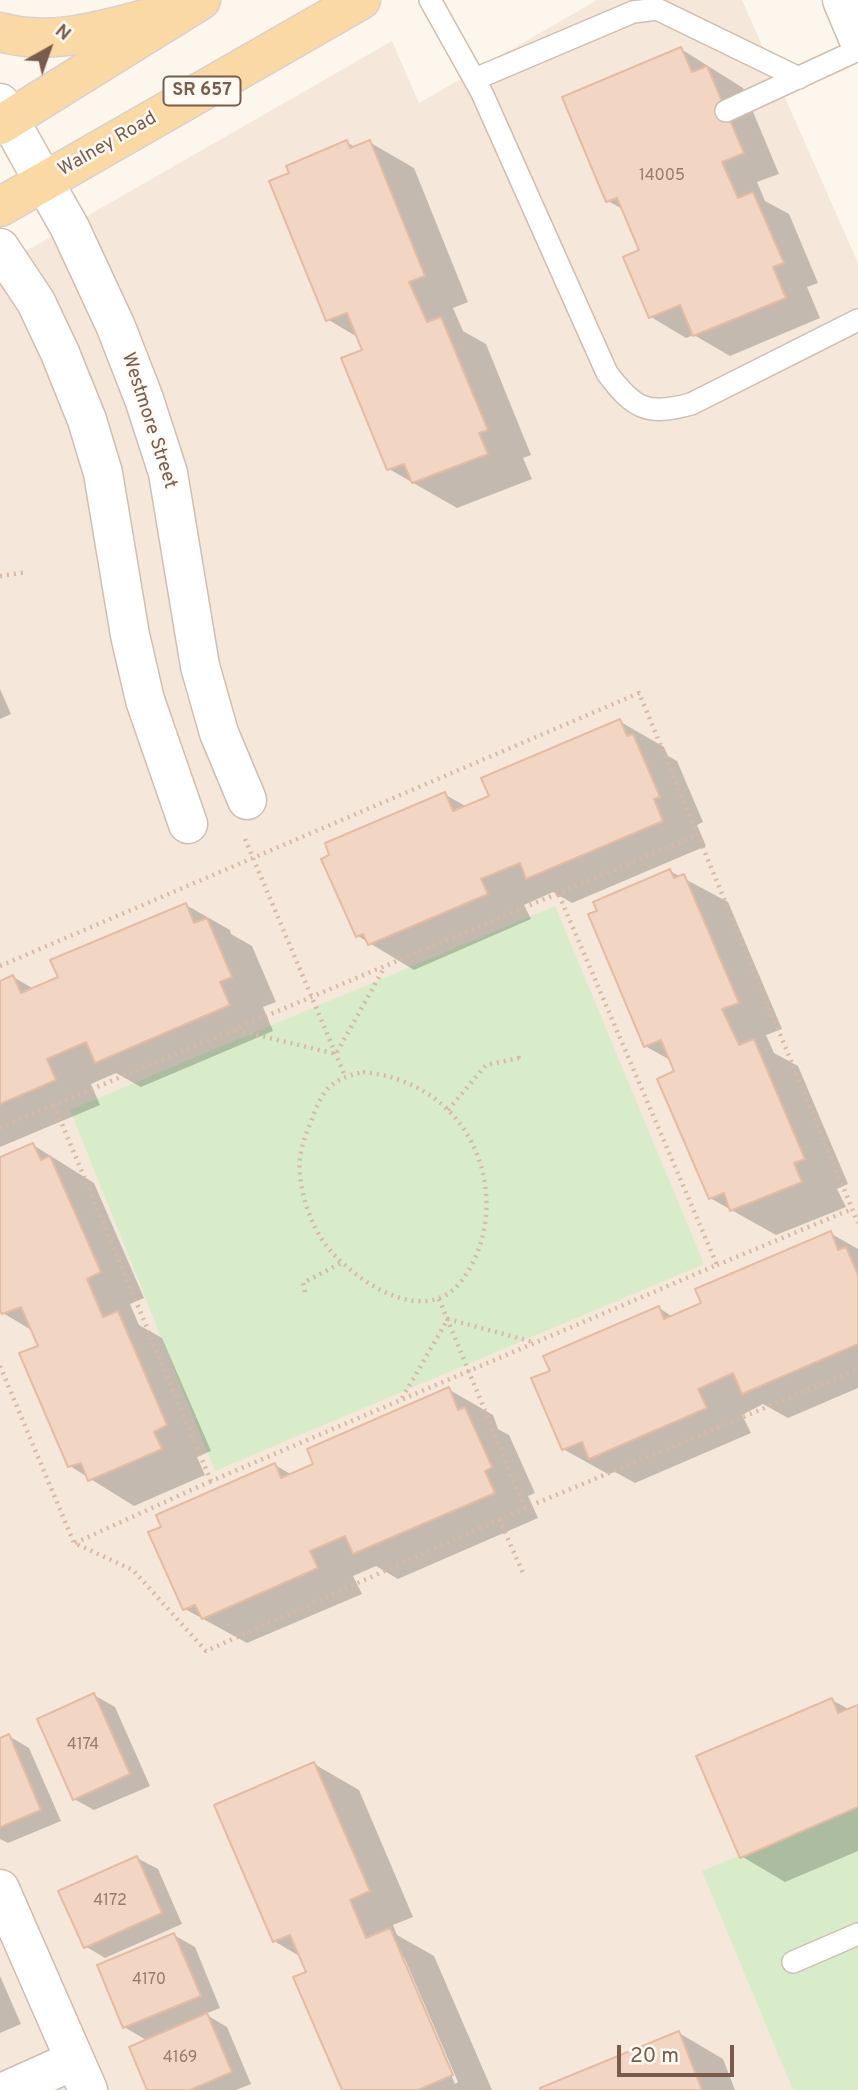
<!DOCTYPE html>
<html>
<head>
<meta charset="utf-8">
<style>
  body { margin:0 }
  #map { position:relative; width:858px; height:2090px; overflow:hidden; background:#fdf6ec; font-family:Overpass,sans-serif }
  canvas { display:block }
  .north { position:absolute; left:14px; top:14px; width:70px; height:70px; -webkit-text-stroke:5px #fffaf3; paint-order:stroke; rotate:40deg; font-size:19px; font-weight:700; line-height:28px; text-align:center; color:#7a5c4d }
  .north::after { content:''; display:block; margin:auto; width:24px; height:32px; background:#7a5c4d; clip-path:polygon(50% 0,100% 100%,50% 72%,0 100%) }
  .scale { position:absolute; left:617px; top:2045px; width:117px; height:32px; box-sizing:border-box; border:4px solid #7a5c4d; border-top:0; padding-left:9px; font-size:21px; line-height:24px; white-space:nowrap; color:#7a5c4d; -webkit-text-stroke:5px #fffaf3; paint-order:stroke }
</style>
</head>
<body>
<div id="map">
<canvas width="858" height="2090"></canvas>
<div class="north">N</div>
<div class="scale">20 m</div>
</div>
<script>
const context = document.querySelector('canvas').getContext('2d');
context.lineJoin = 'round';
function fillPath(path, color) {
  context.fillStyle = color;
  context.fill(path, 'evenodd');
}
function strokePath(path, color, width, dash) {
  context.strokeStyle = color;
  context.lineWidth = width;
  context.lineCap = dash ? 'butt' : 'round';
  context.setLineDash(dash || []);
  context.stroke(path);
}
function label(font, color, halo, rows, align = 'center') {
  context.font = font + ' Overpass,sans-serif';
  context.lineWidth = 5;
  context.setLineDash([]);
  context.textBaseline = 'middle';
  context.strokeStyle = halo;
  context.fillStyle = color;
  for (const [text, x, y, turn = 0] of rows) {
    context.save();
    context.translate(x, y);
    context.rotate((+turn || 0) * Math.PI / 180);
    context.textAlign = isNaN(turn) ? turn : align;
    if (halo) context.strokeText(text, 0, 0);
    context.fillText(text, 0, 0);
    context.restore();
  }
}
fillPath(new Path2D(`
  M 597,0 L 742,0 L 858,263 L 858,2090 L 0,2090 L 0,266 L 392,41 L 419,103 Z`), '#f5e8da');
fillPath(new Path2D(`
  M 555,906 L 704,1264 L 215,1471 L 70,1110 Z
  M 858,1807 L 858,2090 L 793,2090 L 702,1871 Z`), '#d8ecc9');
fillPath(new Path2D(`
  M 681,49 L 743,88 L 779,174 L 757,182 L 765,201 L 789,214 L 818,283 L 807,287 L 820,318 L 730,356 L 694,335 L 686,338 L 651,317 L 641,251 L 624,210 L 608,201 Z
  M 347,142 L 356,148 L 369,142 L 414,168 L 468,302 L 453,308 L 463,331 L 486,344 L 531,455 L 523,458 L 532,479 L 457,508 L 389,469 L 365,350 L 359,338 L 327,319 L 292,174 Z
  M 0,689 L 11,714 L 0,719 Z
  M 619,721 L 664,747 L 668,756 L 677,761 L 703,822 L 697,825 L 706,846 L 572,903 L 553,892 L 524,905 L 531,919 L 414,970 L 358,936 L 444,794 L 467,807 L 491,797 Z
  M 670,871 L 728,902 L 782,1029 L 766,1035 L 774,1053 L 798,1066 L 848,1184 L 837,1189 L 846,1207 L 776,1235 L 710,1198 L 672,1061 L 645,1046 Z
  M 186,905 L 230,930 L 231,934 L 252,946 L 276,1002 L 263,1007 L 273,1031 L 141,1087 L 116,1073 L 91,1084 L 100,1105 L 0,1147 L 0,983 L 13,977 L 34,989 L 60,978 Z
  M 33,1145 L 94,1183 L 144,1298 L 130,1304 L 139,1325 L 162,1338 L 211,1451 L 197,1457 L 205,1475 L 134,1506 L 70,1466 L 40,1347 L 33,1331 L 3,1313 L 0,1306 L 0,1159 Z
  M 830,1233 L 858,1249 L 858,1388 L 788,1418 L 763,1404 L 742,1415 L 751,1433 L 635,1483 L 615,1472 L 608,1474 L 563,1449 L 552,1371 L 659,1308 L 673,1317 L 703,1304 Z
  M 448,1389 L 493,1415 L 498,1429 L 509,1435 L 535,1493 L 528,1496 L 538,1518 L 398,1579 L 376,1566 L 353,1576 L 362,1594 L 247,1643 L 185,1609 L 163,1527 L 275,1465 L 292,1475 L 316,1465 Z
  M 94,1695 L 115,1707 L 150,1786 L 94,1810 L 74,1799 Z
  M 832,1700 L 850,1710 L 858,1707 L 858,1851 L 785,1882 L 741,1856 Z
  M 9,1736 L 29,1748 L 61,1821 L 8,1843 L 0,1839 L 0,1740 Z
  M 314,1764 L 359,1790 L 413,1917 L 393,1925 L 397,1935 L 434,1956 L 492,2090 L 343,2090 L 301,1957 L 274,1941 ZM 400,1957 L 404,1957 L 458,2082 L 455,2084 Z
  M 137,1858 L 158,1869 L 182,1924 L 105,1958 L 85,1946 Z
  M 174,1935 L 195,1947 L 220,2008 L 205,2014 L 227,2027 L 251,2084 L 236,2090 L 149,2090 L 148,2041 L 124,2027 Z
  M 0,1976 L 21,2024 L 0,2033 Z
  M 679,2033 L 723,2059 L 735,2090 L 542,2090 Z`), '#0003');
const building = new Path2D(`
  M 681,47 L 692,72 L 707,66 L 744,153 L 722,162 L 738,198 L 753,192 L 784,263 L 773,267 L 786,298 L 693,336 L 680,305 L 649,318 L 623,257 L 639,250 L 617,198 L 606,202 L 562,97 Z
  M 347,140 L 350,148 L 370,140 L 425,276 L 409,282 L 427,322 L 441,317 L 488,430 L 479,433 L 488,454 L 412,483 L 404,464 L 387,470 L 341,358 L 362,350 L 347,313 L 326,321 L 269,181 L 289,173 L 286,166 Z
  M 620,719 L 627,736 L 633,734 L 660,797 L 654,799 L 663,821 L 526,879 L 520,863 L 481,879 L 488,894 L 368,945 L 363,934 L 356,937 L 321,859 L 329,855 L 325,843 L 445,792 L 453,811 L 489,796 L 481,778 Z
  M 670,869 L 674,878 L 684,874 L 739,1003 L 722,1009 L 739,1045 L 754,1039 L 805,1159 L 794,1163 L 802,1182 L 730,1211 L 724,1193 L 709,1199 L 657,1079 L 674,1071 L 661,1040 L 644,1047 L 588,914 L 597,911 L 593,902 Z
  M 186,903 L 194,923 L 207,918 L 232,977 L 220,982 L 230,1005 L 95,1063 L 86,1042 L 47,1059 L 56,1080 L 0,1104 L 0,981 L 13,975 L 21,993 L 58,977 L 50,960 Z
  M 33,1143 L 41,1160 L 50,1156 L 101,1272 L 87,1279 L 103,1317 L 118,1311 L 167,1425 L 154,1432 L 162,1449 L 88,1481 L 81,1463 L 68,1467 L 19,1353 L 38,1346 L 21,1307 L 2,1314 L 0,1310 L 0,1157 Z
  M 831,1231 L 838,1250 L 846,1247 L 858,1275 L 858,1344 L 742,1394 L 733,1373 L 698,1389 L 707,1408 L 589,1459 L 582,1442 L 562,1450 L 531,1378 L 550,1371 L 543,1356 L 659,1306 L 664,1319 L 701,1303 L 695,1289 Z
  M 449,1387 L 458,1410 L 465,1407 L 492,1467 L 485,1471 L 495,1493 L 353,1554 L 345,1536 L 310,1551 L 318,1568 L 202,1619 L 195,1605 L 183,1610 L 148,1532 L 161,1527 L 156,1515 L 275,1463 L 281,1478 L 313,1464 L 307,1449 Z
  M 94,1693 L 130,1774 L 73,1800 L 37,1719 Z
  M 832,1698 L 838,1713 L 858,1705 L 858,1807 L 740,1858 L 696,1756 Z
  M 9,1734 L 41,1810 L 0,1827 L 0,1738 Z
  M 314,1762 L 370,1891 L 350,1900 L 366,1938 L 390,1928 L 453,2075 L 418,2090 L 342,2090 L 293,1977 L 306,1972 L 290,1935 L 273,1942 L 214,1805 Z
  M 137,1856 L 162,1913 L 84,1948 L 58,1891 Z
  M 174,1933 L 201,1996 L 123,2028 L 97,1965 Z
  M 207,2013 L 232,2072 L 190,2090 L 147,2090 L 129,2047 Z
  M 679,2031 L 702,2090 L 540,2090 L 540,2088 Z`);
fillPath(building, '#f3d5c3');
strokePath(building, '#e6bba3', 2);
const lane = new Path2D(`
  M 430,0 L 482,93 L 607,373 C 634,409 647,416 691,404 L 858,320
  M 475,79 L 633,12 L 657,9 L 799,78
  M 726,111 L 858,50
  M 793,1962 L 858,1934`);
const street = new Path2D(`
  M 842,0 L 858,38
  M 44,182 L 70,228 L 116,327 L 144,399 L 168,473 L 200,666 L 219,733 L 247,800
  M 0,248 L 36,302 L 60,353 L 87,420 L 103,473 L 130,635 L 145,700 L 188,824
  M 0,1889 L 88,2090
  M 8,2090 L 75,2060`);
const secondary = new Path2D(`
  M 0,103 L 44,182`);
const primary = new Path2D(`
  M 0,32 C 53,47 105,29 157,16
  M 0,125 L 201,0
  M 0,207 L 361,0`);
strokePath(lane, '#d1beb0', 24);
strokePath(street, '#d1beb0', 41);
strokePath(secondary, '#d6c0b0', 41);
strokePath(primary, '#dad1cd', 41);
strokePath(new Path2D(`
  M 0,576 L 27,572
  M 245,839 L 345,1076
  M 559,895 L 717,1265 L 211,1481 L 54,1105 L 697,835
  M 0,966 L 639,693 L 858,1223
  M 236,1030 L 336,1054 L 384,968
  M 363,1072 C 394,1075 425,1087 448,1110 C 494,1155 500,1234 459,1284 C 421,1328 351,1278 325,1244 C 311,1224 302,1198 300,1175 C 298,1156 303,1141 310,1124 C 322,1092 327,1080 363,1072 Z
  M 448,1110 L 486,1065 L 519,1058 L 521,1063
  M 0,1128 L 54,1105
  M 717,1265 L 852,1209
  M 305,1292 L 303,1283 L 341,1263
  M 439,1299 L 525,1508
  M 0,1366 L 74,1543 L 133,1570 L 206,1651 L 525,1508 L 858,1369
  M 402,1398 L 448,1319 L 533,1342
  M 499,1519 L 524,1575
  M 75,1543 L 211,1481`), '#d9b8a5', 4.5, [2, 5]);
strokePath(lane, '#fff', 21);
strokePath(street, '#fff', 38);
strokePath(secondary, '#fff', 38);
strokePath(primary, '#fbd9a5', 38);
label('16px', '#987a6a', null, [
  ["14005",662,177],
  ["4174",83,1746],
  ["4172",110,1902],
  ["4170",149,1981],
  ["4169",180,2059]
]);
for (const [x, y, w] of [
  [202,91,77]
]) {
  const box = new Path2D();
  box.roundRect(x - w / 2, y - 14.5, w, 29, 5);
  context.fillStyle = '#fffaf3';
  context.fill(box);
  strokePath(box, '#7a5c4d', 2);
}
label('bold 18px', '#7a5c4d', null, [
  ["SR 657",202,91]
]);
label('19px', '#7a5c4d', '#fffaf3', [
  ["Walney Road",108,145,-30],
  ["Westmore Street",148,421,72]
]);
</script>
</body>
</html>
